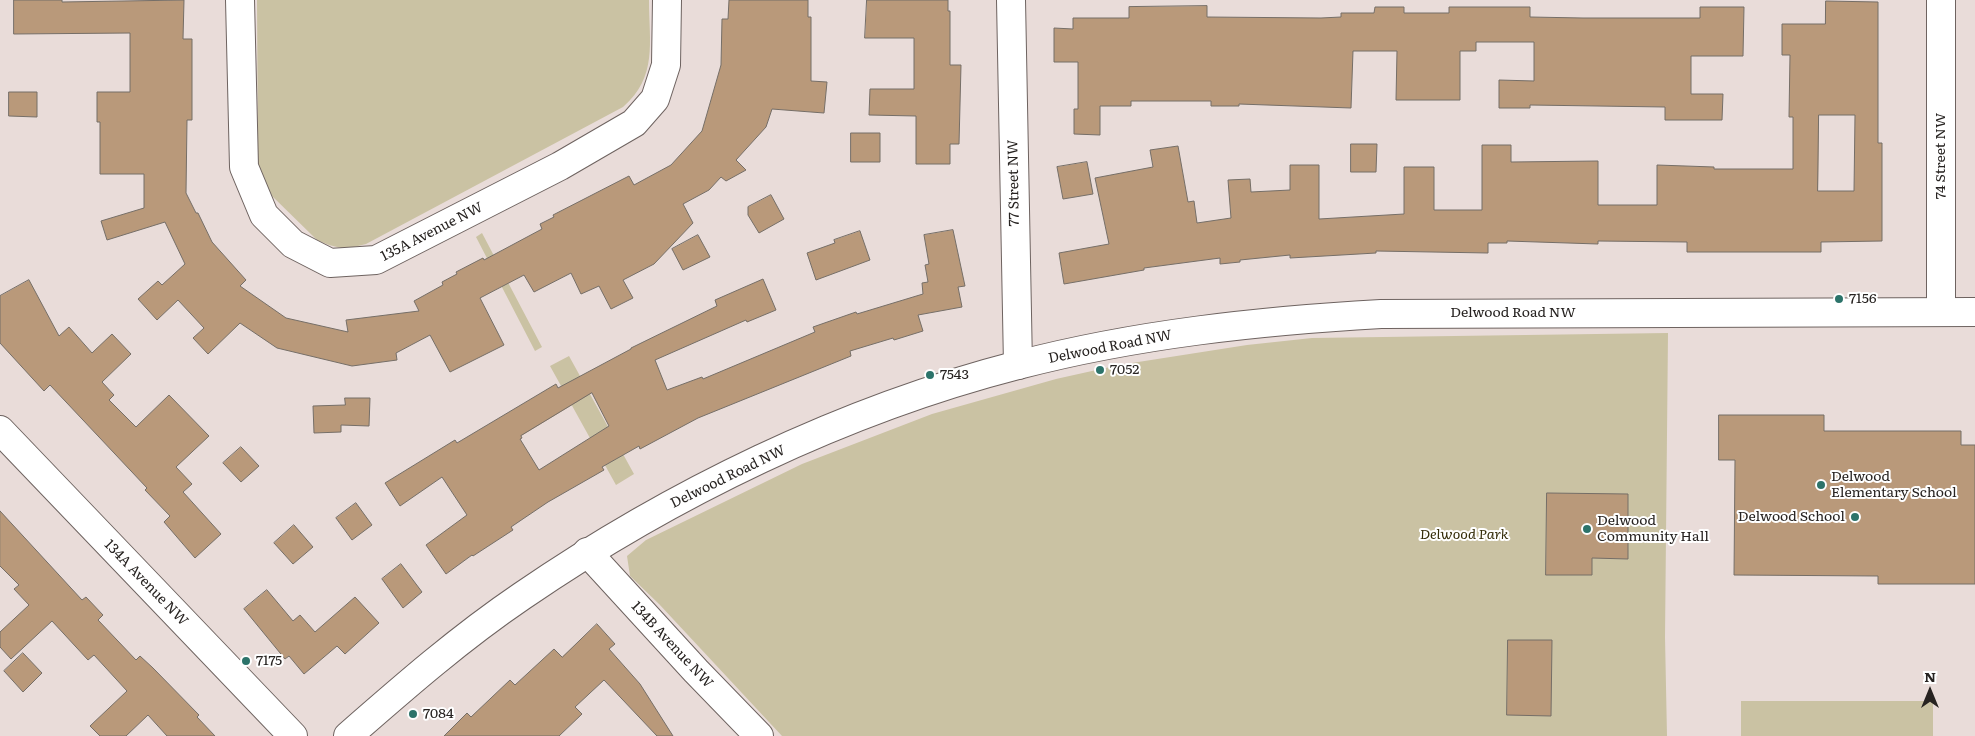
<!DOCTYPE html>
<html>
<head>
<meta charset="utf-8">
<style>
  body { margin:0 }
  #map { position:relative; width:1975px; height:736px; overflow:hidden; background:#e9dcd9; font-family:Literata,serif }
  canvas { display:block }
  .north { position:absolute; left:1905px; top:666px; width:50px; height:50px; -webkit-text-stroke:4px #fff; paint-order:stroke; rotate:0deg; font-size:14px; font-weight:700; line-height:20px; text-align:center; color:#272321 }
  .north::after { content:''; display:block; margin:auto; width:18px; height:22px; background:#272321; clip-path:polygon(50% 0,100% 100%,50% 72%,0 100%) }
</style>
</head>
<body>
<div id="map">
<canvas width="1975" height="736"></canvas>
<div class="north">N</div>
</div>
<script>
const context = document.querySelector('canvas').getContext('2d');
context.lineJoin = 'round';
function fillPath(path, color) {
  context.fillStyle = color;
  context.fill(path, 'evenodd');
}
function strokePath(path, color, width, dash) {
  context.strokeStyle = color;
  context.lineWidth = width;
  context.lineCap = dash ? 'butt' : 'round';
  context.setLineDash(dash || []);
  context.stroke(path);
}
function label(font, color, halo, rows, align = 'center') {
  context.font = font + ' Literata,serif';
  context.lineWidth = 4;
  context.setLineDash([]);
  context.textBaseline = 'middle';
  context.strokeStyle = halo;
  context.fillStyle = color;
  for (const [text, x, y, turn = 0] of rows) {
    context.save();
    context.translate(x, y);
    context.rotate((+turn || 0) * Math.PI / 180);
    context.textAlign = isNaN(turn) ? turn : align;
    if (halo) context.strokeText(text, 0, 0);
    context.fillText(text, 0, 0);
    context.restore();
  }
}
fillPath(new Path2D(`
  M 257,0 L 649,0 C 649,42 658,77 623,107 L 366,244 L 354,247 L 341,248 L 329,245 L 317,240 L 272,196 L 260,171 L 258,162 Z
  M 482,233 L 542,347 L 535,351 L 476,237 Z
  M 1668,333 L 1665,637 L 1667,736 L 782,736 L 659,604 L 630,576 L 627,556 L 646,540 L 802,464 L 932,414 L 1056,379 L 1119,365 L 1247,345 L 1312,338 Z
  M 569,356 L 634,474 L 616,485 L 550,366 Z
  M 1741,701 L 1933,701 L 1933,736 L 1741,736 Z`), '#cac2a3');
const building = new Path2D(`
  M 14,0 L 62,0 L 62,2 L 184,0 L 183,39 L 192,39 L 192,120 L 187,120 L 186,193 L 196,213 L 198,213 L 212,242 L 246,280 L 240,286 L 286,318 L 348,332 L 346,320 L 419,311 L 414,301 L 443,285 L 442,282 L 457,274 L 456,272 L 483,258 L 484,260 L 542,229 L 540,224 L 554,217 L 553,215 L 629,176 L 634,185 L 671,165 L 702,131 L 721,65 L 722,19 L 728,19 L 729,0 L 808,0 L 808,17 L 811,17 L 811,81 L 827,82 L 824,113 L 772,109 L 766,127 L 736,160 L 746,170 L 726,181 L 721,177 L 709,190 L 683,204 L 693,223 L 654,264 L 623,280 L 633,298 L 611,309 L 599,286 L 581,294 L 571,273 L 534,292 L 524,275 L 480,298 L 504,345 L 450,372 L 430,335 L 396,353 L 397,360 L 352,366 L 277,348 L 240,323 L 208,354 L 193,338 L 204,328 L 178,300 L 157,320 L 138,299 L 158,281 L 162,285 L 185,264 L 165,222 L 107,240 L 101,221 L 144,208 L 144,174 L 100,174 L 100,122 L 97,122 L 97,92 L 130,92 L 130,33 L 14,34 Z
  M 867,0 L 948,0 L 948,11 L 950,11 L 950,65 L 961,65 L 959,144 L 950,144 L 950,164 L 916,164 L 916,116 L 869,115 L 870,89 L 914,89 L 914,38 L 865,38 Z
  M 1826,1 L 1878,2 L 1878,143 L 1882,143 L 1882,241 L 1821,242 L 1821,252 L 1687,252 L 1687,242 L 1598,241 L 1598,244 L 1507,241 L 1507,243 L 1488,243 L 1488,253 L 1376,251 L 1376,253 L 1290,258 L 1290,255 L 1240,260 L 1240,262 L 1220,264 L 1220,258 L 1144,268 L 1144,270 L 1064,284 L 1059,253 L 1109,244 L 1095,178 L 1153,167 L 1150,150 L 1178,146 L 1188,202 L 1194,201 L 1197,223 L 1231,218 L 1228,180 L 1250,179 L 1251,192 L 1290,190 L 1290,165 L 1319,165 L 1319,219 L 1404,214 L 1404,167 L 1434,167 L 1434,210 L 1482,210 L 1482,145 L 1511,145 L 1511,162 L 1598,161 L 1598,205 L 1657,205 L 1657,165 L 1714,167 L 1714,169 L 1793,169 L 1793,117 L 1789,117 L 1790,55 L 1782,55 L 1782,24 L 1825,24 ZM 1819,115 L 1855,115 L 1854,191 L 1818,191 Z
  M 1207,6 L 1207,17 L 1321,18 L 1341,17 L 1341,13 L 1374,13 L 1375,7 L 1404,7 L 1404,13 L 1449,13 L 1449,7 L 1530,7 L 1530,17 L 1583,18 L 1700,18 L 1700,7 L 1744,7 L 1743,56 L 1691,56 L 1691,94 L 1723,94 L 1722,120 L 1665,120 L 1665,107 L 1530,105 L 1530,108 L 1499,108 L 1499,80 L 1534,81 L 1534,42 L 1476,42 L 1476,51 L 1460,51 L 1460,100 L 1396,100 L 1397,51 L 1353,51 L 1351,108 L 1239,104 L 1239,106 L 1211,106 L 1211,101 L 1131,101 L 1131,106 L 1100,106 L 1100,135 L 1074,134 L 1074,109 L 1078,109 L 1078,62 L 1054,62 L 1054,28 L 1073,29 L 1073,18 L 1129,18 L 1129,7 Z
  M 9,92 L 37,92 L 37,117 L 9,116 Z
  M 851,133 L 880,133 L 880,162 L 851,162 Z
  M 1351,144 L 1377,144 L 1376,172 L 1351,172 Z
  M 1087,162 L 1093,194 L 1063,199 L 1057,167 Z
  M 771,195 L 784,219 L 759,233 L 748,215 L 748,207 Z
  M 953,230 L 965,286 L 958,287 L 962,307 L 918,315 L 923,331 L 894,340 L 893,338 L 850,351 L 851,356 L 698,418 L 640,449 L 639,446 L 602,467 L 604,470 L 548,502 L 511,527 L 513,530 L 473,556 L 472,555 L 446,574 L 426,545 L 467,515 L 442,477 L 400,506 L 385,483 L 455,440 L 457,443 L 556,384 L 558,388 L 631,349 L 631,348 L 717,306 L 715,300 L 763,279 L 776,310 L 747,322 L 746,320 L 655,360 L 667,390 L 702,377 L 703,379 L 815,332 L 813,327 L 856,312 L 857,314 L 923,294 L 922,283 L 928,282 L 925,265 L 929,264 L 924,235 ZM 592,393 L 609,426 L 539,470 L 520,439 L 522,438 L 521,436 Z
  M 860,231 L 870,260 L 816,280 L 807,253 L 835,243 L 834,240 Z
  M 698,235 L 710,257 L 683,270 L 672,249 Z
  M 29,280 L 59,336 L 69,327 L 92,353 L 112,334 L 131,354 L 102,382 L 114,395 L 109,400 L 136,427 L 169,395 L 209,436 L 176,467 L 192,484 L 183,492 L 221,534 L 195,558 L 164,522 L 170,516 L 145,490 L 147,488 L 50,385 L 44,391 L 0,343 L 0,296 Z
  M 345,398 L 370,398 L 369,426 L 341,425 L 341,432 L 314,433 L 313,406 L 345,405 Z
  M 1719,415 L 1824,415 L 1824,431 L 1961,431 L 1961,445 L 1975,445 L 1975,584 L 1878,584 L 1878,576 L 1734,575 L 1735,460 L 1719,460 Z
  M 241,447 L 259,466 L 241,482 L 223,463 Z
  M 1547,493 L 1628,494 L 1628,559 L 1592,558 L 1592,575 L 1546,575 Z
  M 356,503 L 372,525 L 352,540 L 336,518 Z
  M 0,511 L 82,600 L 86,597 L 103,615 L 98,620 L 136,660 L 140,656 L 153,668 L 199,715 L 197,717 L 215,736 L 167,736 L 148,715 L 126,736 L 100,736 L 90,726 L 127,691 L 94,655 L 88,660 L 52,621 L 11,659 L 0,647 L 0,632 L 29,605 L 14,589 L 19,585 L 0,566 Z
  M 294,525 L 313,547 L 293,564 L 274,543 Z
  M 401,564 L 422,592 L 403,608 L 382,579 Z
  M 267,590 L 293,621 L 300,615 L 315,632 L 355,597 L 379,623 L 345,654 L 337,646 L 304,674 L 289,656 L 285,659 L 244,609 Z
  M 597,624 L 615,644 L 609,649 L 640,684 L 673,736 L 657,736 L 604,680 L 575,707 L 582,714 L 559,736 L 444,736 L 467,713 L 471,717 L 510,680 L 515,685 L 554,649 L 562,657 Z
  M 1508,640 L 1552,640 L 1551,716 L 1507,715 Z
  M 23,653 L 42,673 L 23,692 L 4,671 Z`);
fillPath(building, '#b9997a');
strokePath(building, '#756e67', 1);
const street = new Path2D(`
  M 240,0 L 244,167 L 264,215 L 293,244 L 330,263 L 376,260 L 560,166 L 634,123 L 655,99 L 666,65 L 667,0
  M 1011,0 L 1018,365
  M 587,552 L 696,671 L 759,736`);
const secondary = new Path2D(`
  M 1941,312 L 1941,0
  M 0,430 L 293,736
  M 348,736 C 404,687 460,638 522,596 C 671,494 843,410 1018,365 C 1137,334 1259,321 1381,314 L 1975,312`);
strokePath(street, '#6e6360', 30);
strokePath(secondary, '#6e6360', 30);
strokePath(street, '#fff', 28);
strokePath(secondary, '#fff', 28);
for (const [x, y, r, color] of [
  [1839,299,5,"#2c736a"],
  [1100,370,5,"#2c736a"],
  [930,375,5,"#2c736a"],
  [1821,485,5,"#2c736a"],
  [1855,517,5,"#2c736a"],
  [1587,529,5,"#2c736a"],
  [246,661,5,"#2c736a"],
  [413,714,5,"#2c736a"]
]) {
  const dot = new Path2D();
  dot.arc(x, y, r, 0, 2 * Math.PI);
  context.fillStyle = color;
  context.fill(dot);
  strokePath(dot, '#fff', 2);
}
label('14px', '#272321', '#fff', [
  ["74 Street NW",1941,156,-90],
  ["77 Street NW",1014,183,-91],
  ["135A Avenue NW",432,232,-27],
  ["Delwood Road NW",1513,313],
  ["Delwood Road NW",1110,347,-11],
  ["Delwood Road NW",728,477,-26],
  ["134A Avenue NW",146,583,46],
  ["134B Avenue NW",672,645,47]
]);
label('14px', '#272321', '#fff', [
  ["7156",1849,299],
  ["7052",1110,370],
  ["7543",940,375],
  ["Delwood",1831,477],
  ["Elementary School",1831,493],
  ["Delwood School",1845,517,"right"],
  ["Delwood",1597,521],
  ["Community Hall",1597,537],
  ["7175",256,661],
  ["7084",423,714]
], 'left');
label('italic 14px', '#342c08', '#fff', [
  ["Delwood Park",1464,535]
]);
</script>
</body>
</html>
